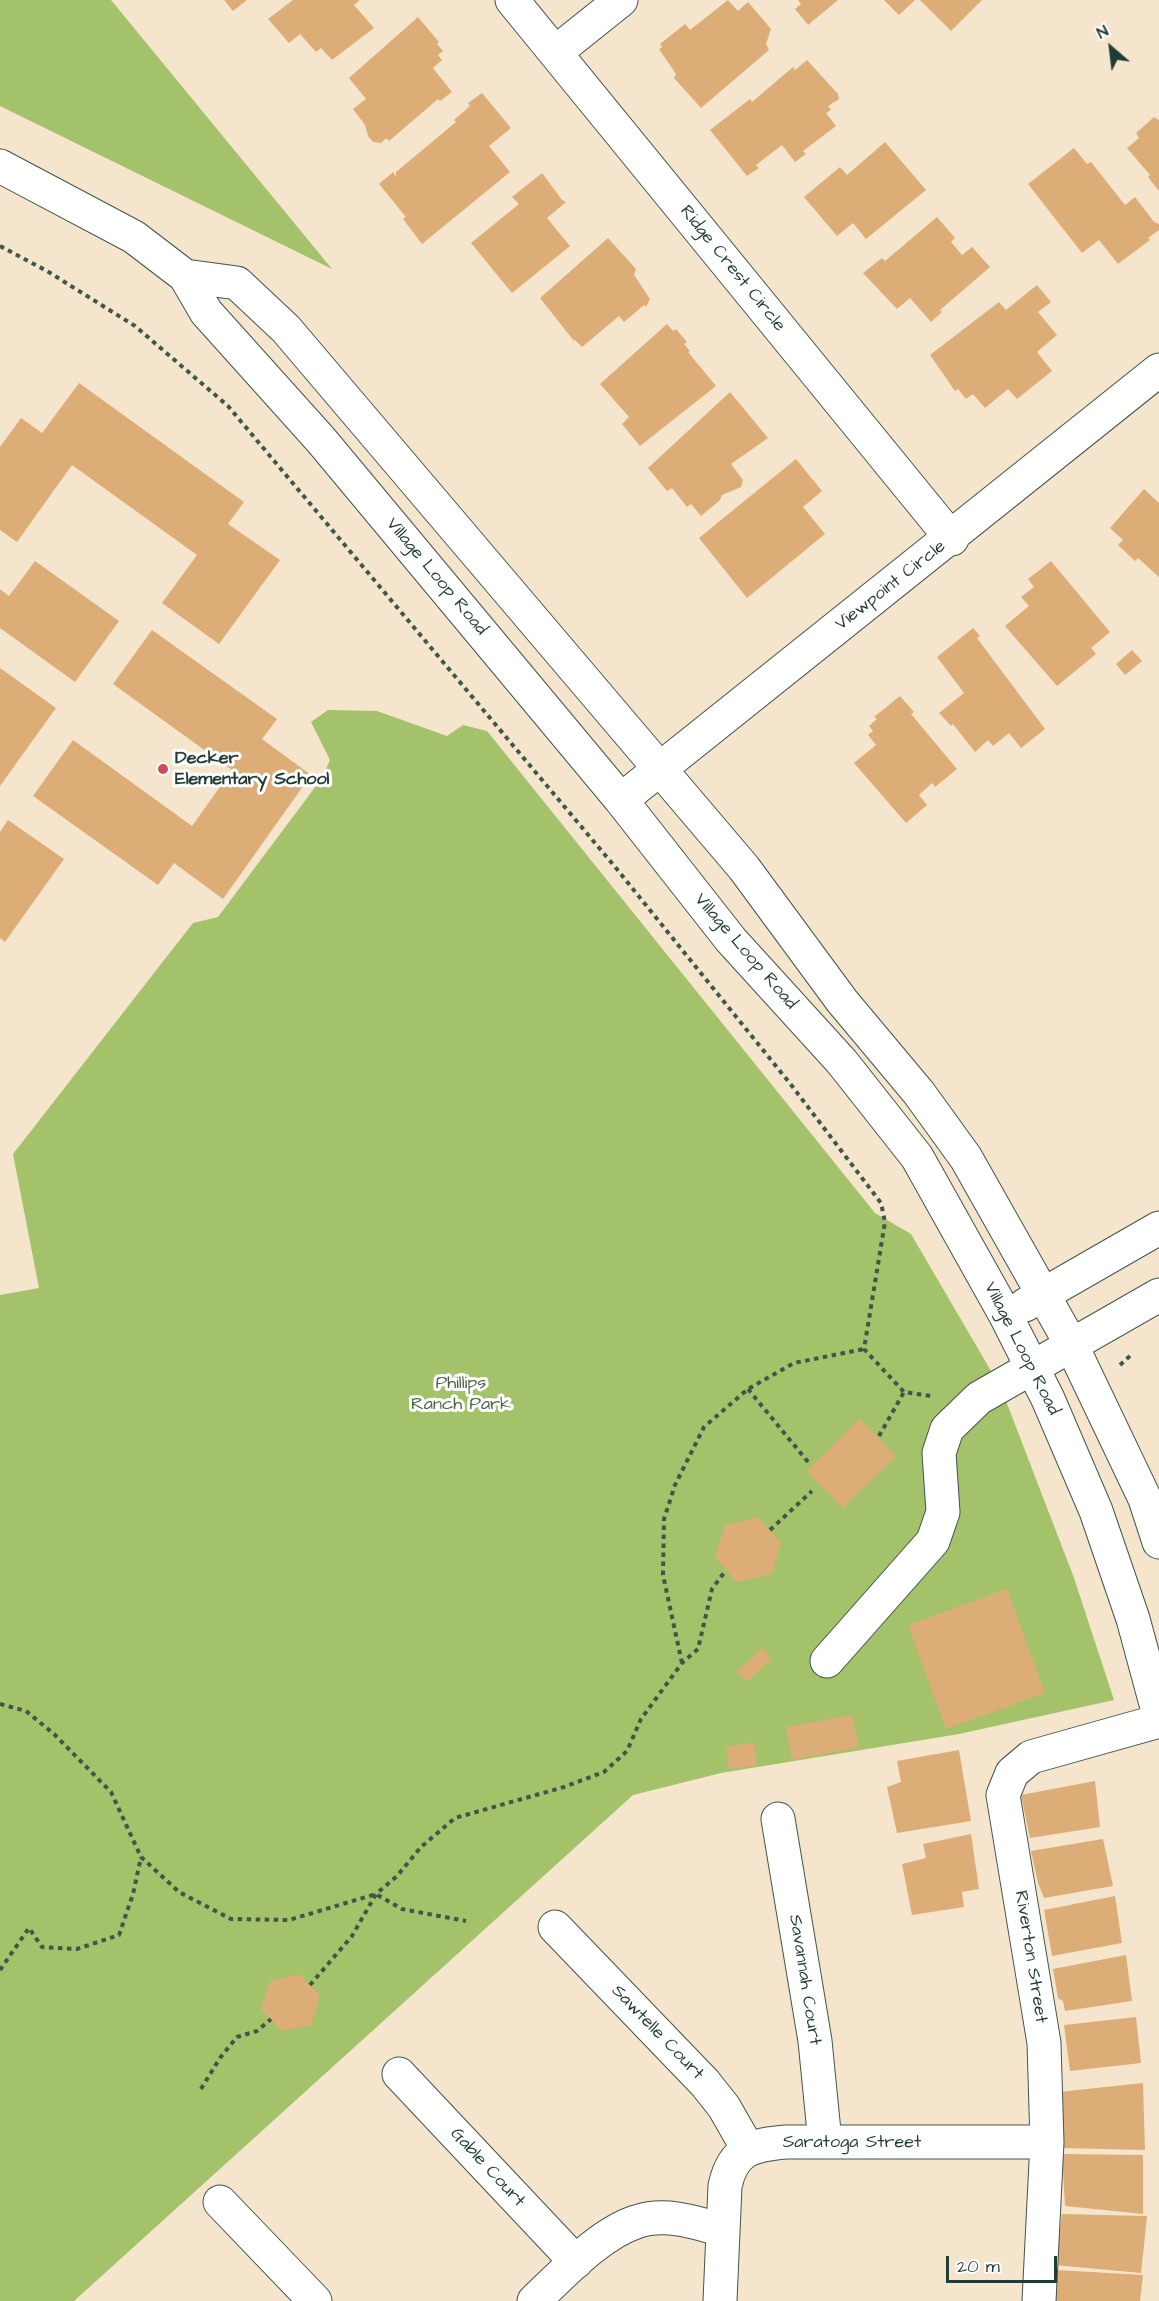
<!DOCTYPE html>
<html>
<head>
<meta charset="utf-8">
<style>
  body { margin:0 }
  #map { position:relative; width:1159px; height:2301px; overflow:hidden; background:#f5e5cd; font-family:"Architects Daughter",sans-serif }
  canvas { display:block }
  .north { position:absolute; left:1081px; top:18px; width:60px; height:60px; -webkit-text-stroke:4px #fff; paint-order:stroke; rotate:332deg; font-size:16px; font-weight:700; line-height:24px; text-align:center; color:#1f3d34 }
  .north::after { content:''; display:block; margin:auto; width:21px; height:27px; background:#1f3d34; clip-path:polygon(50% 0,100% 100%,50% 72%,0 100%) }
  .scale { position:absolute; left:946px; top:2256px; width:111px; height:27px; box-sizing:border-box; border:3px solid #1f3d34; border-top:0; padding-left:8px; font-size:18px; line-height:21px; white-space:nowrap; color:#1f3d34; -webkit-text-stroke:4px #fff; paint-order:stroke }
</style>
</head>
<body>
<div id="map">
<canvas width="1159" height="2301"></canvas>
<div class="north">N</div>
<div class="scale">20 m</div>
</div>
<script>
const context = document.querySelector('canvas').getContext('2d');
context.lineJoin = 'round';
function fillPath(path, color) {
  context.fillStyle = color;
  context.fill(path, 'evenodd');
}
function strokePath(path, color, width, dash) {
  context.strokeStyle = color;
  context.lineWidth = width;
  context.lineCap = dash ? 'butt' : 'round';
  context.setLineDash(dash || []);
  context.stroke(path);
}
function label(font, color, halo, rows, align = 'center') {
  context.font = font + ' "Architects Daughter",sans-serif';
  context.lineWidth = 6;
  context.setLineDash([]);
  context.textBaseline = 'middle';
  context.strokeStyle = halo;
  context.fillStyle = color;
  for (const [text, x, y, turn = 0] of rows) {
    context.save();
    context.translate(x, y);
    context.rotate((+turn || 0) * Math.PI / 180);
    context.textAlign = isNaN(turn) ? turn : align;
    if (halo) context.strokeText(text, 0, 0);
    context.fillText(text, 0, 0);
    context.restore();
  }
}
fillPath(new Path2D(`
  M 0,0 L 111,0 L 332,269 L 0,106 Z
  M 328,710 L 377,711 L 447,736 L 463,725 L 487,731 L 875,1213 L 911,1234 L 1001,1388 L 1074,1578 L 1114,1700 L 959,1734 L 721,1773 L 633,1795 L 74,2301 L 0,2301 L 0,1295 L 39,1288 L 13,1154 L 193,923 L 218,917 L 322,778 L 330,760 L 311,722 Z`), '#a3c269');
fillPath(new Path2D(`
  M 224,0 L 247,0 L 233,11 Z
  M 293,0 L 360,0 L 354,5 L 374,28 L 332,60 L 321,48 L 316,52 L 300,34 L 289,43 L 268,19 Z
  M 728,0 L 738,11 L 748,2 L 771,29 L 766,44 L 769,50 L 701,108 L 674,78 L 676,74 L 659,49 L 662,47 L 660,44 L 685,24 L 690,30 Z
  M 798,0 L 838,0 L 808,25 L 795,9 L 801,4 Z
  M 884,0 L 915,0 L 899,15 Z
  M 920,0 L 982,0 L 951,31 Z
  M 418,17 L 439,42 L 437,44 L 443,51 L 438,55 L 442,60 L 433,68 L 452,92 L 440,101 L 438,99 L 389,141 L 386,138 L 381,143 L 373,142 L 368,136 L 365,125 L 353,109 L 366,99 L 349,78 Z
  M 807,60 L 838,94 L 839,99 L 828,106 L 831,110 L 826,113 L 836,126 L 803,151 L 806,154 L 795,162 L 782,145 L 756,165 L 759,168 L 747,176 L 710,130 L 750,99 L 752,102 L 793,67 L 795,70 Z
  M 482,93 L 511,128 L 489,146 L 510,172 L 422,244 L 403,219 L 406,217 L 379,184 L 393,172 L 396,177 L 396,172 L 456,122 L 454,120 L 470,106 L 468,103 Z
  M 1154,117 L 1159,120 L 1159,191 L 1148,177 L 1150,175 L 1127,148 L 1139,138 L 1136,133 Z
  M 885,142 L 926,190 L 866,239 L 853,223 L 837,236 L 804,197 L 840,167 L 847,175 Z
  M 1074,148 L 1087,164 L 1091,162 L 1125,205 L 1135,197 L 1154,222 L 1159,224 L 1159,230 L 1148,238 L 1150,240 L 1118,264 L 1099,240 L 1082,253 L 1028,184 Z
  M 542,173 L 562,200 L 566,202 L 547,218 L 570,246 L 512,293 L 471,243 L 519,204 L 512,197 Z
  M 937,217 L 955,238 L 951,242 L 962,255 L 972,247 L 990,267 L 940,310 L 942,312 L 931,322 L 910,298 L 897,309 L 863,273 L 882,258 L 885,261 Z
  M 608,238 L 636,269 L 634,275 L 650,299 L 646,307 L 644,305 L 624,322 L 619,316 L 582,347 L 575,340 L 574,341 L 540,298 Z
  M 1037,285 L 1051,302 L 1038,312 L 1057,335 L 1037,352 L 1052,371 L 1017,399 L 1008,389 L 985,408 L 973,394 L 966,399 L 958,389 L 955,391 L 930,355 L 999,302 L 1006,310 Z
  M 667,324 L 673,331 L 676,329 L 687,342 L 684,344 L 690,351 L 688,352 L 716,386 L 640,446 L 622,424 L 629,417 L 600,384 Z
  M 79,383 L 244,502 L 228,524 L 280,560 L 219,644 L 162,603 L 197,555 L 72,465 L 17,542 L 0,530 L 0,447 L 21,418 L 42,433 Z
  M 730,392 L 768,438 L 731,464 L 743,480 L 741,487 L 722,495 L 720,500 L 701,516 L 691,504 L 687,507 L 672,488 L 667,491 L 648,468 Z
  M 796,459 L 822,491 L 803,507 L 825,534 L 747,598 L 699,538 Z
  M 1144,489 L 1159,503 L 1159,577 L 1138,558 L 1135,561 L 1118,545 L 1123,540 L 1110,528 Z
  M 35,561 L 119,621 L 75,682 L 0,628 L 0,589 L 9,596 Z
  M 1051,561 L 1110,632 L 1091,648 L 1096,654 L 1057,686 L 1005,626 L 1029,606 L 1021,597 L 1034,587 L 1028,579 Z
  M 973,628 L 980,636 L 977,638 L 1045,729 L 1021,748 L 1009,733 L 993,746 L 988,740 L 975,752 L 953,724 L 951,726 L 939,713 L 964,693 L 937,657 Z
  M 152,630 L 277,719 L 262,739 L 311,775 L 223,899 L 174,863 L 158,885 L 33,796 L 73,740 L 192,826 L 232,770 L 113,684 Z
  M 1132,650 L 1142,661 L 1125,675 L 1116,664 Z
  M 0,668 L 56,708 L 0,786 Z
  M 900,696 L 914,712 L 911,714 L 957,769 L 935,787 L 932,783 L 919,795 L 927,805 L 906,823 L 854,763 L 876,745 L 868,735 L 873,731 L 869,726 L 877,719 L 874,717 Z
  M 8,820 L 64,859 L 5,942 L 0,938 L 0,832 Z
  M 860,1419 L 896,1456 L 843,1508 L 807,1471 Z
  M 758,1517 L 781,1542 L 772,1574 L 737,1582 L 715,1557 L 725,1525 Z
  M 1007,1589 L 1045,1693 L 946,1729 L 908,1625 Z
  M 763,1648 L 772,1659 L 746,1682 L 737,1671 Z
  M 852,1715 L 859,1747 L 792,1760 L 786,1727 Z
  M 754,1742 L 757,1766 L 729,1769 L 726,1747 Z
  M 959,1750 L 971,1821 L 897,1833 L 887,1787 L 901,1782 L 897,1761 Z
  M 1095,1781 L 1100,1827 L 1030,1838 L 1021,1795 Z
  M 971,1834 L 979,1889 L 962,1892 L 964,1907 L 912,1915 L 902,1864 L 926,1858 L 923,1844 Z
  M 1103,1839 L 1113,1886 L 1044,1898 L 1038,1883 L 1031,1851 Z
  M 1115,1896 L 1122,1943 L 1052,1956 L 1044,1910 Z
  M 1126,1955 L 1132,2001 L 1065,2011 L 1063,2001 L 1058,1998 L 1053,1969 Z
  M 299,1974 L 320,1996 L 311,2025 L 282,2031 L 261,2009 L 270,1981 Z
  M 1136,2017 L 1141,2063 L 1070,2071 L 1064,2025 Z
  M 1143,2083 L 1145,2150 L 1061,2148 L 1059,2092 Z
  M 1062,2154 L 1143,2155 L 1143,2214 L 1065,2206 Z
  M 1062,2214 L 1147,2216 L 1141,2273 L 1055,2265 Z
  M 1056,2270 L 1143,2275 L 1140,2301 L 1054,2301 Z`), '#ddad77');
const minor = new Path2D(`
  M 512,0 L 952,539
  M 556,52 L 621,0
  M 0,166 L 134,237 L 185,276 L 206,312 L 321,440 L 621,800 L 731,940 L 842,1062 L 917,1157 L 1006,1316 L 1048,1399 L 1096,1511 L 1133,1619 L 1159,1715
  M 185,276 L 237,283 L 286,329 L 744,868 L 842,1001 L 919,1093 L 966,1158 L 1071,1344 L 1145,1499 L 1159,1542
  M 621,800 L 1159,370
  M 1025,1305 L 1159,1228
  M 827,1661 L 933,1541 L 943,1512 L 939,1453 L 947,1429 L 979,1398 L 1159,1295
  M 778,1819 L 815,2041 L 825,2142
  M 555,1927 L 705,2083 L 724,2107 L 748,2149
  M 399,2074 L 576,2262
  M 220,2202 L 315,2301
  M 534,2301 C 562,2275 599,2234 636,2222 C 664,2212 695,2222 722,2230
  M 720,2301 L 725,2186 C 733,2149 752,2145 786,2142 L 1047,2142
  M 1039,2301 L 1047,2142 L 1044,2043 L 1003,1795 L 1012,1773 L 1031,1757 L 1159,1721`);
strokePath(minor, '#3f564b', 35);
strokePath(new Path2D(`
  M 0,246 L 47,271 L 135,326 L 228,406 L 616,868 L 792,1086 L 881,1203 L 885,1222 L 864,1349 L 904,1392 L 931,1396
  M 1120,1365 L 1132,1354
  M 748,1389 L 808,1462
  M 879,1436 L 904,1392
  M 770,1530 L 812,1491
  M 682,1663 L 663,1575 L 664,1519 L 675,1485 L 704,1427 L 748,1389 L 794,1363 L 864,1349
  M 0,1704 L 26,1711 L 54,1734 L 111,1792 L 141,1857 L 179,1892 L 231,1919 L 289,1920 L 376,1894 L 402,1909 L 466,1921
  M 0,1970 L 29,1928 L 42,1947 L 77,1949 L 119,1935 L 133,1894 L 141,1857
  M 310,1985 L 352,1936 L 376,1894 L 397,1876 L 421,1847 L 455,1818 L 564,1787 L 604,1772 L 627,1751 L 641,1719 L 682,1663 L 698,1649 L 712,1589 L 726,1570
  M 201,2089 L 220,2058 L 237,2037 L 257,2031 L 271,2019`), '#3f564b', 4, [4.5, 4.5]);
strokePath(minor, '#fff', 33);
for (const [x, y, r, color] of [
  [163,769,6,"#d1495b"]
]) {
  const dot = new Path2D();
  dot.arc(x, y, r, 0, 2 * Math.PI);
  context.fillStyle = color;
  context.fill(dot);
  strokePath(dot, '#fff', 2);
}
label('18px', '#1f3d34', '#fff', [
  ["Ridge Crest Circle",732,269,51],
  ["Village Loop Road",436,577,50],
  ["Viewpoint Circle",891,586,-38],
  ["Village Loop Road",745,952,49],
  ["Village Loop Road",1021,1349,63],
  ["Riverton Street",1030,1957,81],
  ["Savannah Court",804,1980,81],
  ["Sawtelle Court",657,2033,46],
  ["Saratoga Street",852,2143],
  ["Gable Court",487,2168,47]
]);
label('bold 18px', '#1f3d34', '#fff', [
  ["Decker",175,759],
  ["Elementary School",175,780]
], 'left');
label('18px', '#476544', '#fff', [
  ["Phillips",461,1384],
  ["Ranch Park",461,1405]
]);
</script>
</body>
</html>
